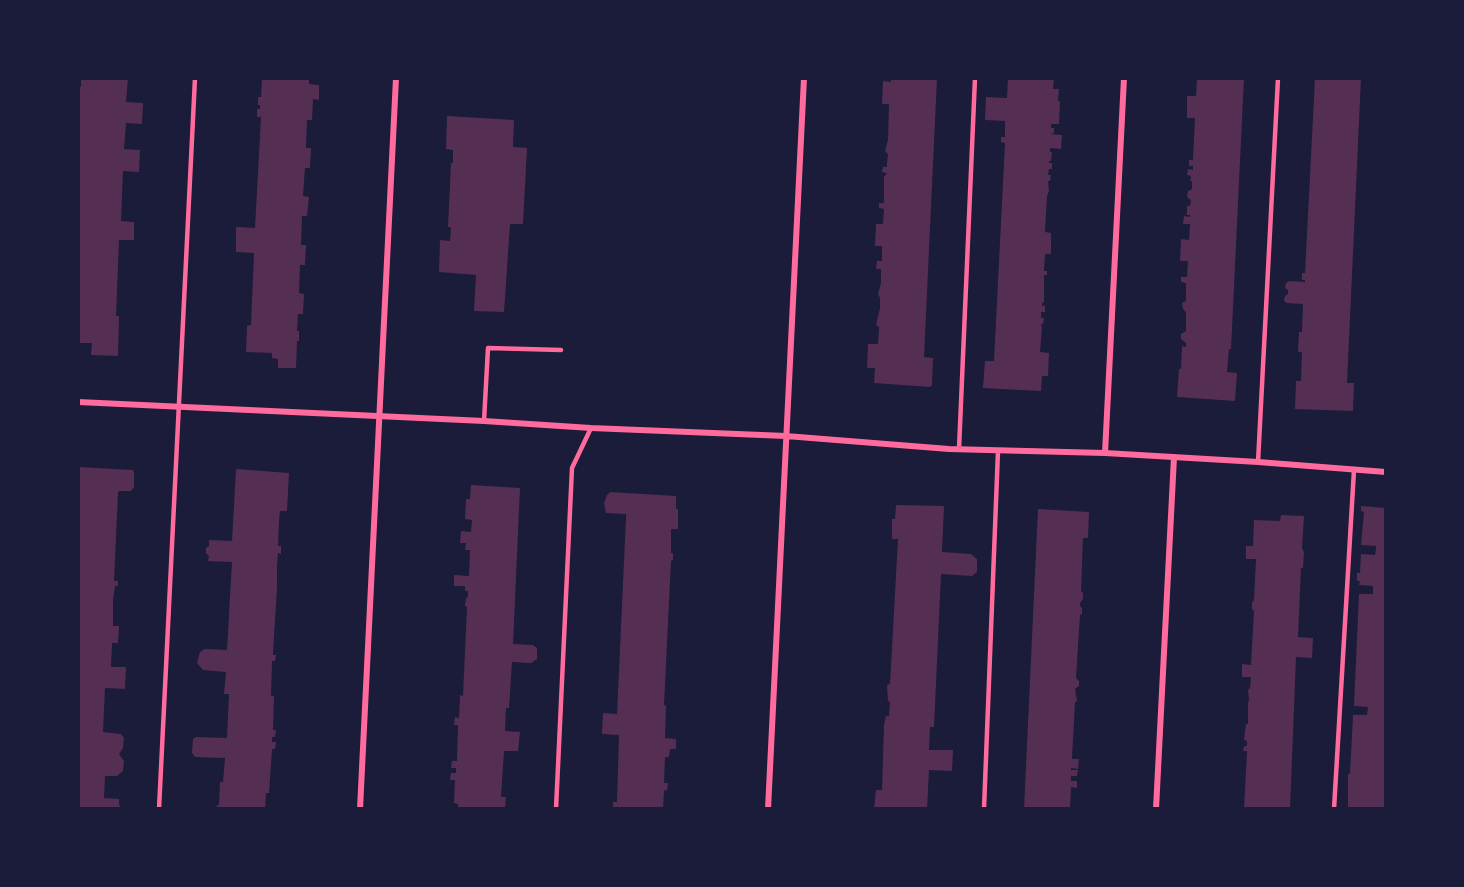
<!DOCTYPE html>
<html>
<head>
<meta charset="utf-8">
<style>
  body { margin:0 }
  #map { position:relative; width:1464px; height:887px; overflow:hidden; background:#1b1b3a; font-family:"Golos Text",sans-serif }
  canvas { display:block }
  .frame { position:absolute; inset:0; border:80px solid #1b1b3a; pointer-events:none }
</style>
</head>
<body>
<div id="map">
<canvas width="1464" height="887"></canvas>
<div class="frame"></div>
</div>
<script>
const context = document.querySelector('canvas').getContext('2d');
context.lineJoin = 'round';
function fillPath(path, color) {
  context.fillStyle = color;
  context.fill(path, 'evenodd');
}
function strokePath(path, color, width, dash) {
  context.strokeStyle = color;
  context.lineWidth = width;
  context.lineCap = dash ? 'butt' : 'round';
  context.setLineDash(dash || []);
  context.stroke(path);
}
fillPath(new Path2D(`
  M 81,78 L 128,78 L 126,102 L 143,103 L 142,124 L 126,123 L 124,149 L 140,150 L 139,172 L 123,171 L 121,221 L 134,222 L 134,240 L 119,240 L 116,316 L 119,316 L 118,356 L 91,355 L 92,343 L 78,343 L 78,132 L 79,106 L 78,106 L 78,86 L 81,87 Z
  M 262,78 L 309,78 L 309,84 L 319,85 L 319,100 L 313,99 L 312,120 L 307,120 L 306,148 L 311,148 L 310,168 L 305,168 L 304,181 L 303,196 L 309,197 L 307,216 L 302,216 L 301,245 L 306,245 L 305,265 L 300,265 L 299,293 L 304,294 L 303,314 L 298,314 L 297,331 L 299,331 L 299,341 L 297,341 L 296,368 L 278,368 L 278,359 L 272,358 L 272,353 L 246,352 L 247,326 L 251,325 L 254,253 L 236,252 L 236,227 L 255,228 L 261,117 L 257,117 L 257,109 L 260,109 L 260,105 L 258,105 L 258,97 L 261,97 Z
  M 891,78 L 937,78 L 924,357 L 933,358 L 932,386 L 930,386 L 930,387 L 874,383 L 875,368 L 867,368 L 868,344 L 878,344 L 879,327 L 876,325 L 880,308 L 880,298 L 878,294 L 881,283 L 881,269 L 876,269 L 877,261 L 882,261 L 882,246 L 875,246 L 876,224 L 883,224 L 884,209 L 879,208 L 879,203 L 884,203 L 884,177 L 887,173 L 882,172 L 883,167 L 887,167 L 887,164 L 888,154 L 885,151 L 888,140 L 889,104 L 882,104 L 883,81 L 891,82 Z
  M 1008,78 L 1054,78 L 1053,89 L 1059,89 L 1058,101 L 1060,101 L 1059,124 L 1051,124 L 1051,128 L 1054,128 L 1054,133 L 1050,134 L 1062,135 L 1061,149 L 1050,148 L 1050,152 L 1052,152 L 1051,161 L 1049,161 L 1049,163 L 1052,163 L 1052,169 L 1049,169 L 1048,175 L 1051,175 L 1050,181 L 1048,181 L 1049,191 L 1047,196 L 1045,232 L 1051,233 L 1051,254 L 1045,254 L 1044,271 L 1047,271 L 1047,275 L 1044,275 L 1044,302 L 1042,303 L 1042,306 L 1045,306 L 1045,312 L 1041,312 L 1041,318 L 1044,318 L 1043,324 L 1041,324 L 1042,328 L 1040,352 L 1049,353 L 1048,376 L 1042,376 L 1041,391 L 983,388 L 985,361 L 994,361 L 1005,143 L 1001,142 L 1001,137 L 1005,137 L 1005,121 L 985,120 L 986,97 L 1007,98 Z
  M 1197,78 L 1244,78 L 1231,349 L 1229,349 L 1227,372 L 1237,373 L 1235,401 L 1177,397 L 1179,369 L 1181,369 L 1182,346 L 1186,347 L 1186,343 L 1181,339 L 1181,334 L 1186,331 L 1186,312 L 1183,309 L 1182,303 L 1186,301 L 1186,283 L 1181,282 L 1181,277 L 1187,277 L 1188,261 L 1180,261 L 1181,239 L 1189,240 L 1190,224 L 1183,224 L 1184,216 L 1190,217 L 1190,215 L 1187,215 L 1187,206 L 1190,206 L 1191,200 L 1187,197 L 1188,191 L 1192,189 L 1192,181 L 1190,181 L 1191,176 L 1187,175 L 1188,169 L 1193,170 L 1193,166 L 1189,166 L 1189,160 L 1193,160 L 1195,118 L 1187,118 L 1187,96 L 1196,96 Z
  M 1315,78 L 1361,78 L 1347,383 L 1354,383 L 1353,411 L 1295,409 L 1296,381 L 1301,381 L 1302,352 L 1298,352 L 1299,332 L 1302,332 L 1303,304 L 1287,303 L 1284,301 L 1285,296 L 1288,294 L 1288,290 L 1285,288 L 1286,283 L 1289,281 L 1305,282 L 1305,280 L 1302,280 L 1302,273 L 1305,273 Z
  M 447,116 L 514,120 L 513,147 L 527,148 L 523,224 L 510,224 L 504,312 L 474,311 L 476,275 L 439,272 L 440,240 L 450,241 L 451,227 L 448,227 L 451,163 L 453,163 L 453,150 L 446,149 Z
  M 78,467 L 133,470 L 134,473 L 134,487 L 131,491 L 119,491 L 118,493 L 114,581 L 118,581 L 118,586 L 115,586 L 113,601 L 113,626 L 119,626 L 118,643 L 112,643 L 111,667 L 126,667 L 125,689 L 105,688 L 103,732 L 121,734 L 124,738 L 123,748 L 119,754 L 124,761 L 123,771 L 117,776 L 105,776 L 104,798 L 119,799 L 119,804 L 121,809 L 78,809 Z
  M 236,469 L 289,473 L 287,511 L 280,511 L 279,521 L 278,546 L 281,546 L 281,554 L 278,553 L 277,566 L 277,588 L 273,653 L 273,655 L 276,655 L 275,661 L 272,661 L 271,696 L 274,696 L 273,730 L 276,730 L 275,737 L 272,737 L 272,742 L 276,742 L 275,749 L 272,749 L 269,793 L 266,793 L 265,809 L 216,809 L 217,805 L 219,805 L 220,782 L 223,782 L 225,758 L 195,757 L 192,753 L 193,739 L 196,737 L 227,738 L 229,694 L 224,694 L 226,672 L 203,670 L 197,663 L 200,652 L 205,649 L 227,650 L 232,562 L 208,561 L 209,556 L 206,553 L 206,548 L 209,546 L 209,540 L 232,541 Z
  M 471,485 L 520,488 L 513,644 L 533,645 L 537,648 L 537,659 L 531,663 L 512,662 L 509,708 L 506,708 L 505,731 L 520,732 L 518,751 L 504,751 L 501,797 L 506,797 L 505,809 L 458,809 L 458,804 L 454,803 L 455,780 L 450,780 L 451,773 L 456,773 L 456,768 L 451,768 L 452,761 L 457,761 L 458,725 L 454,725 L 455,717 L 459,718 L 460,695 L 463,696 L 467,607 L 465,606 L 466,598 L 468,597 L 468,591 L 465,591 L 465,586 L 454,586 L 454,575 L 469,576 L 470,550 L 465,550 L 466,543 L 460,543 L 461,531 L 471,532 L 472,520 L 465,519 L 466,499 L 470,499 Z
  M 610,492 L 676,496 L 676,509 L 678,509 L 678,529 L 671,529 L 671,553 L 673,553 L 673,560 L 671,561 L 664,705 L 666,706 L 665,738 L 676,739 L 676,749 L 670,749 L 669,757 L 665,757 L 664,783 L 668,783 L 667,791 L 664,790 L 663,809 L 613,809 L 613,802 L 617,802 L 619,737 L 619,735 L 602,734 L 603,713 L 617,714 L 626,518 L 626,514 L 606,513 L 604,503 L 607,495 Z
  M 896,505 L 944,506 L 942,552 L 971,554 L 977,559 L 977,572 L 972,576 L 941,574 L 934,727 L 930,727 L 929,750 L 953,750 L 952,771 L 929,770 L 927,809 L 874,809 L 876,790 L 882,790 L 884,725 L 886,716 L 889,716 L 890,702 L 888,701 L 887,685 L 890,684 L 898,539 L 892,539 L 892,519 L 895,519 Z
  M 1361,506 L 1386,508 L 1386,809 L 1348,809 L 1348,774 L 1350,774 L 1353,715 L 1367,715 L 1368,707 L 1354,706 L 1359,594 L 1373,594 L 1373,586 L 1359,585 L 1360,581 L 1357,581 L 1357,573 L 1360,573 L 1361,554 L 1375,555 L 1376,549 L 1376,546 L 1361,545 L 1364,512 L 1361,511 Z
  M 1038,509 L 1089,512 L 1088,538 L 1083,538 L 1081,591 L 1083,593 L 1083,599 L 1080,603 L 1080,606 L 1082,608 L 1082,614 L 1080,615 L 1076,678 L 1079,681 L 1079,686 L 1075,689 L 1077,701 L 1075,703 L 1072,757 L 1072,759 L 1079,759 L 1078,769 L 1071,768 L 1071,770 L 1078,770 L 1077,776 L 1071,776 L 1071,781 L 1077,781 L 1077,788 L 1071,787 L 1070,809 L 1024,809 Z
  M 1281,515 L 1304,516 L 1302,548 L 1304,552 L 1303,568 L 1301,568 L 1298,637 L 1313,638 L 1312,658 L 1296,657 L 1290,809 L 1244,809 L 1247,751 L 1243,751 L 1244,746 L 1247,746 L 1247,741 L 1244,740 L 1246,724 L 1248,724 L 1248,704 L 1249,699 L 1248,690 L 1250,688 L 1251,677 L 1242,677 L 1242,664 L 1251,665 L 1254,611 L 1252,609 L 1252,603 L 1254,600 L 1256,559 L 1246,559 L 1246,546 L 1253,546 L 1254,520 L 1280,521 Z`), '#542f53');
strokePath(new Path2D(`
  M 484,421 L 488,348 L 561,350
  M 959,449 L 975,78
  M 1258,462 L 1278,78
  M 159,809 L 195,78
  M 556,809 L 572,468 L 591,428
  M 984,809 L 998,451
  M 1334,809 L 1354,470`), '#ff6b9d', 4.5);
strokePath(new Path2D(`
  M 78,402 L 484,421 L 591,428 L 786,436 L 949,449 L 1105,453 L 1258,462 L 1386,472
  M 1105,453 L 1124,78
  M 360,809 L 396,78
  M 768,809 L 804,78
  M 1156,809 L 1174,457`), '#ff6b9d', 6);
</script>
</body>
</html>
